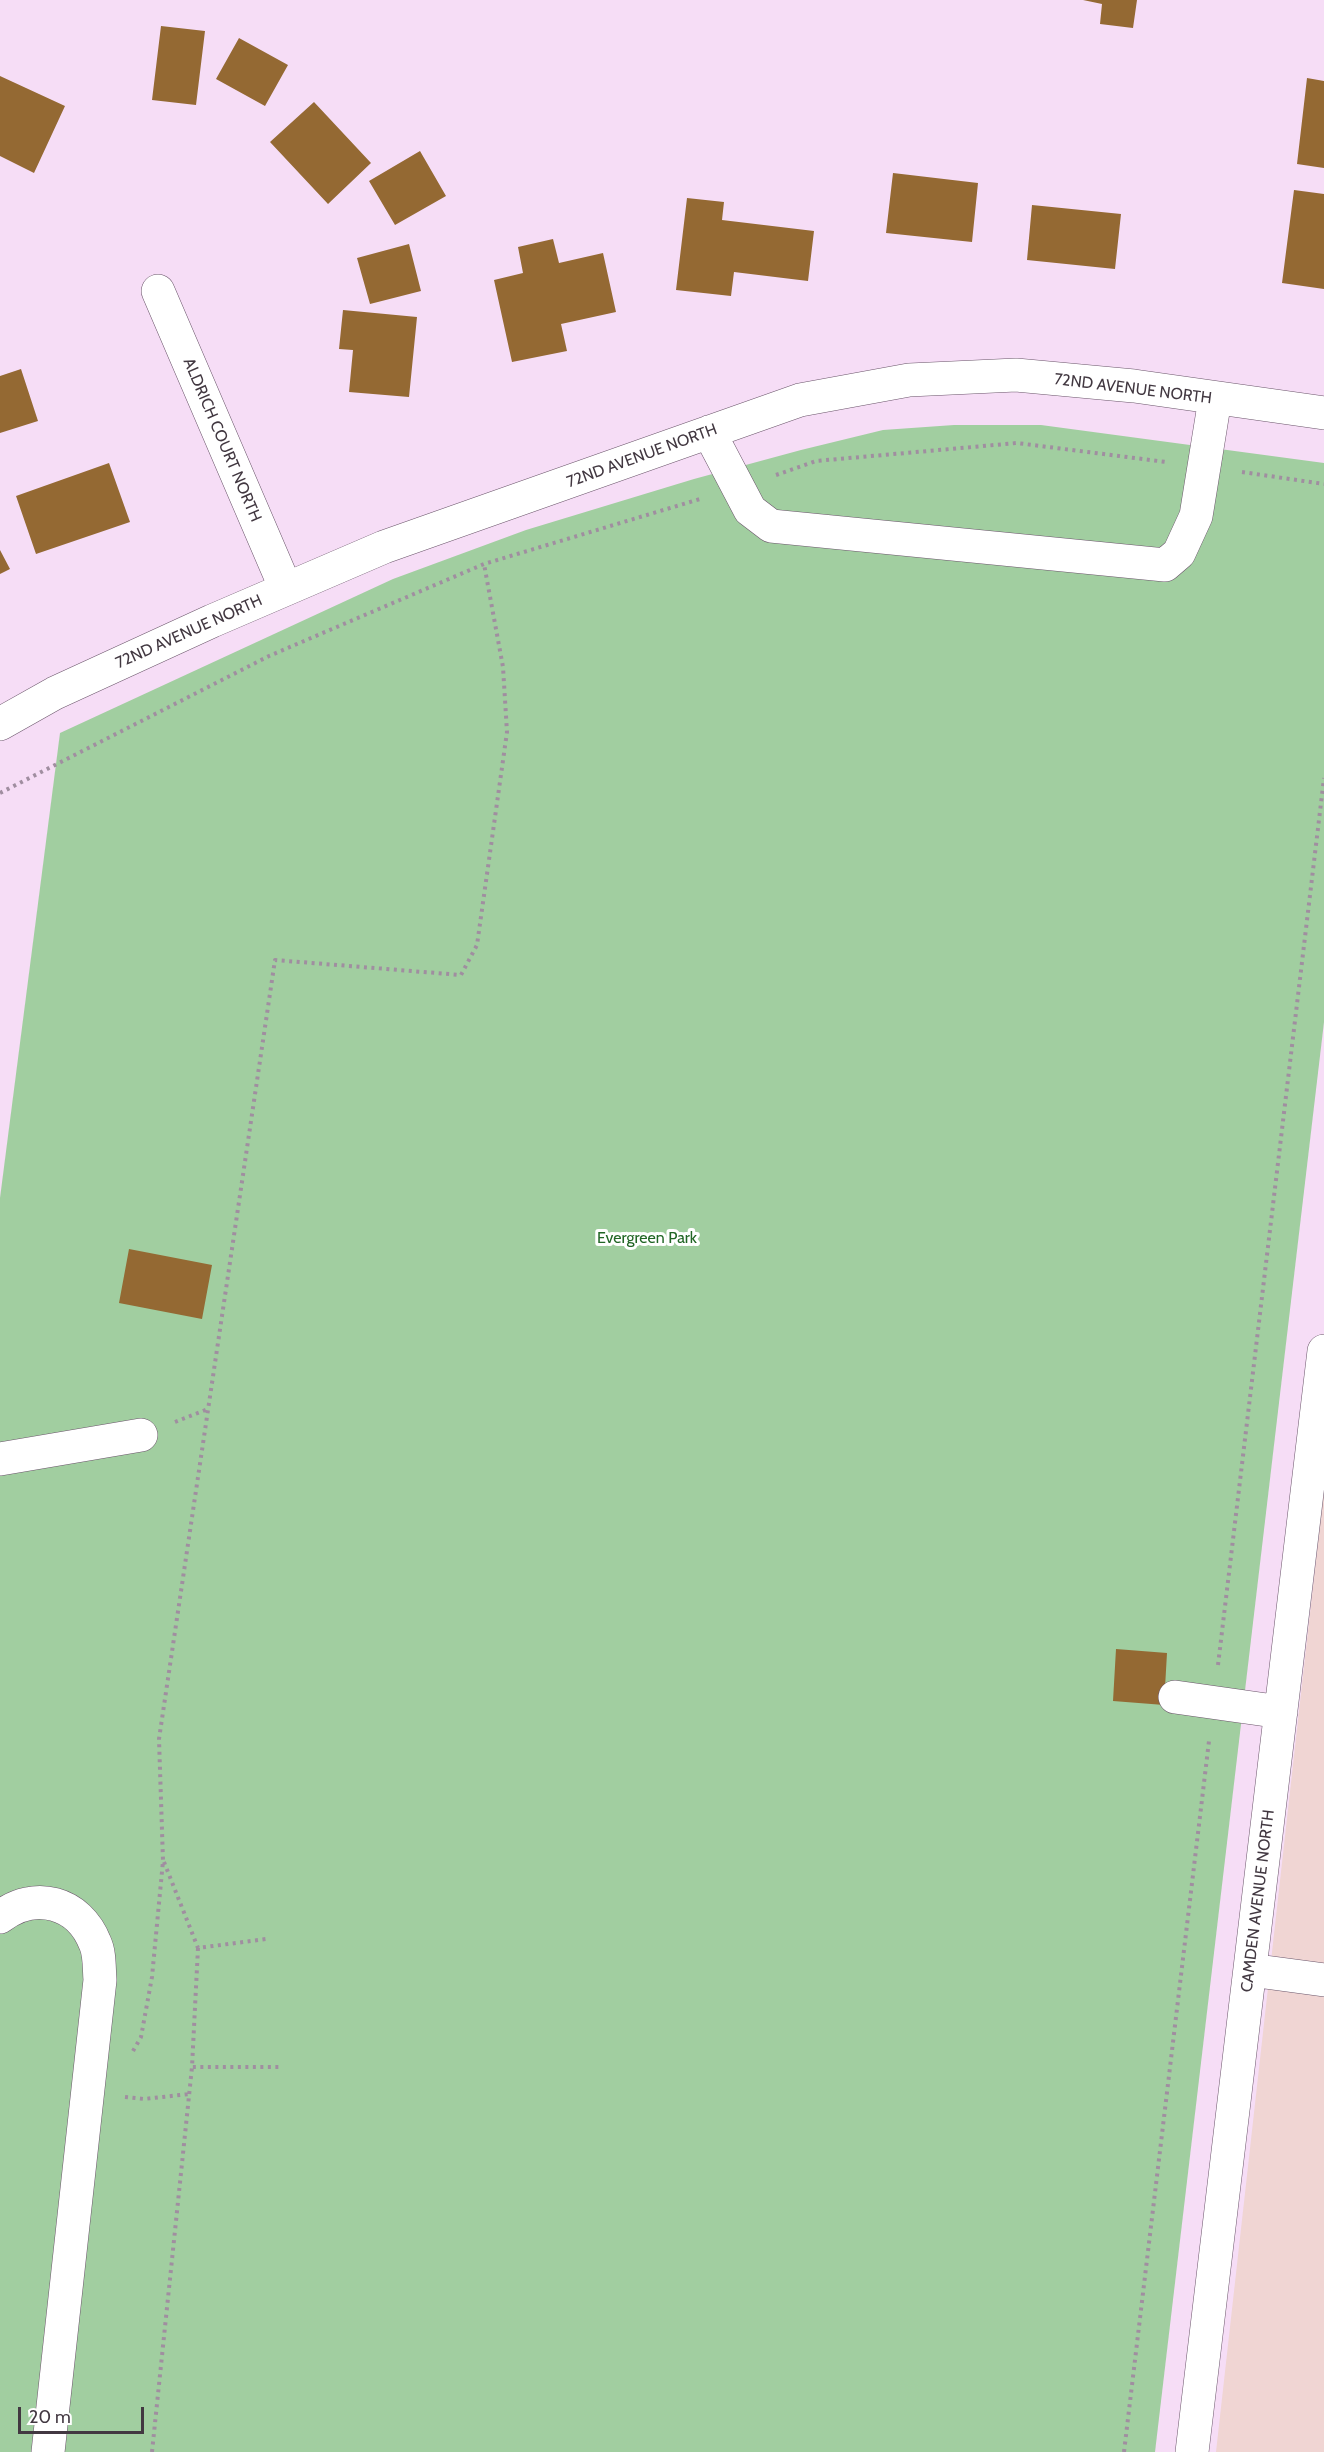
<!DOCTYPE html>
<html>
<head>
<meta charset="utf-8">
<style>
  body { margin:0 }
  #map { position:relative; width:1324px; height:2452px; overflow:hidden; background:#f6ddf6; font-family:Cabin,sans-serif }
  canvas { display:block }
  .scale { position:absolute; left:18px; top:2407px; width:126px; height:27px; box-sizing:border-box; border:3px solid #423841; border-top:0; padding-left:8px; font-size:18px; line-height:21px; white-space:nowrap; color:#423841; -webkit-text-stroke:4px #fff; paint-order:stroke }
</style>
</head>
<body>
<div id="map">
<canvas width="1324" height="2452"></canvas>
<div class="scale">20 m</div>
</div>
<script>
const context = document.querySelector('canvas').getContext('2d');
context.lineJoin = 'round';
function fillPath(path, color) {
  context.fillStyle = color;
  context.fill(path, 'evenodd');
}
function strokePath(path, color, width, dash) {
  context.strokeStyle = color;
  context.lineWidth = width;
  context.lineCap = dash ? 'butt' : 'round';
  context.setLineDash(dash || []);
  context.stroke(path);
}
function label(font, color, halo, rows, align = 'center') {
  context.font = font + ' Cabin,sans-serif';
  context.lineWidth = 6;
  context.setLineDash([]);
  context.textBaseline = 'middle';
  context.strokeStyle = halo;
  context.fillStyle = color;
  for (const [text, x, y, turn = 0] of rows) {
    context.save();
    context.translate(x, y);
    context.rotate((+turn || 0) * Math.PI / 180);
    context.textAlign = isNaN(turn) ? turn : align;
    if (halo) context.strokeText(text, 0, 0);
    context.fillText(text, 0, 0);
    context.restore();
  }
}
fillPath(new Path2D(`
  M 1324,1488 L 1324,2452 L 1216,2452 Z`), '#f0d5d3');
fillPath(new Path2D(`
  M 954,425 L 1041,425 L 1324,463 L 1324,1022 L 1155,2452 L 0,2452 L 0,1198 L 60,733 L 393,579 L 526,530 L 694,479 L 801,450 L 883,430 Z`), '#a1cea0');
fillPath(new Path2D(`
  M 1083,0 L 1137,0 L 1133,28 L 1100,24 L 1102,4 Z
  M 161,26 L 205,31 L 196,105 L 152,100 Z
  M 239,38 L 288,65 L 265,106 L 216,79 Z
  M 0,76 L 65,106 L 34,173 L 0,156 Z
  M 1307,78 L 1324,81 L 1324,168 L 1297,164 Z
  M 314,102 L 371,163 L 328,204 L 270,142 Z
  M 420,151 L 446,196 L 395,225 L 369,181 Z
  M 893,173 L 978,183 L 972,242 L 886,233 Z
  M 1294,190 L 1324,194 L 1324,289 L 1282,283 Z
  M 687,198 L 724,202 L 722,220 L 814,231 L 808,281 L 734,272 L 731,296 L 676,290 Z
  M 1032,205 L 1121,214 L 1115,269 L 1027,260 Z
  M 553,239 L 559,263 L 603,253 L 616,312 L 561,324 L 567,351 L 512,362 L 494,280 L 523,273 L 518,247 Z
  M 409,244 L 421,291 L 370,304 L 357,258 Z
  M 343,310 L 417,317 L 409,397 L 349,392 L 353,350 L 339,349 Z
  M 21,369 L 38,421 L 0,433 L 0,376 Z
  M 109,463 L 130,522 L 36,554 L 16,496 Z
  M 0,550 L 10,569 L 0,574 Z
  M 129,1249 L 212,1265 L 202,1319 L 119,1303 Z
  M 1116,1649 L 1167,1653 L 1164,1705 L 1113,1701 Z`), '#946933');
const minor = new Path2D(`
  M 158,291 L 286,589
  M 709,432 L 750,510 L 771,526 L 1165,565 L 1179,553 L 1196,516 L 1215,399
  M 0,724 L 55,693 L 212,621 L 384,547 L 800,400 L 909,380 L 1016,375 L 1134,386 L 1324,413
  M 0,1459 L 141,1435
  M 1175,1697 L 1281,1712
  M 0,1917 C 35,1890 79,1902 95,1943 C 100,1953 99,1969 100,1980 L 48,2452
  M 1250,1970 L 1324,1980
  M 1192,2452 L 1324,1351`);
strokePath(minor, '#6a556a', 34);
strokePath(new Path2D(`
  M 1242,472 L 1324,484
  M 776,475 L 816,461 L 1017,443 L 1166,462
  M 0,793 L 269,656 L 484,564 L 700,499
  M 175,1422 L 208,1409
  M 1218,1665 L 1324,778
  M 164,1862 L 198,1948 L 266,1939
  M 198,1948 L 192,2067 L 281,2067
  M 133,2051 L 141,2037 L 152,1977 L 163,1861 L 159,1739 L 275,960 L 461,975 L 477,945 L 507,732 L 503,667 L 484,564
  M 125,2097 L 144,2099 L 189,2094
  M 152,2452 L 192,2067
  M 1124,2452 L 1209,1741`), '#a08ea0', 4, [3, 4.5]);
strokePath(minor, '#fff', 33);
label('16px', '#423841', '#fff', [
  ["72ND AVENUE NORTH",1133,389,7],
  ["ALDRICH COURT NORTH",222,440,67],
  ["72ND AVENUE NORTH",642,456,-20],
  ["72ND AVENUE NORTH",189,632,-24],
  ["CAMDEN AVENUE NORTH",1258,1901,-83]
]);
label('16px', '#216625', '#fff', [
  ["Evergreen Park",647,1238]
]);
</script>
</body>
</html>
